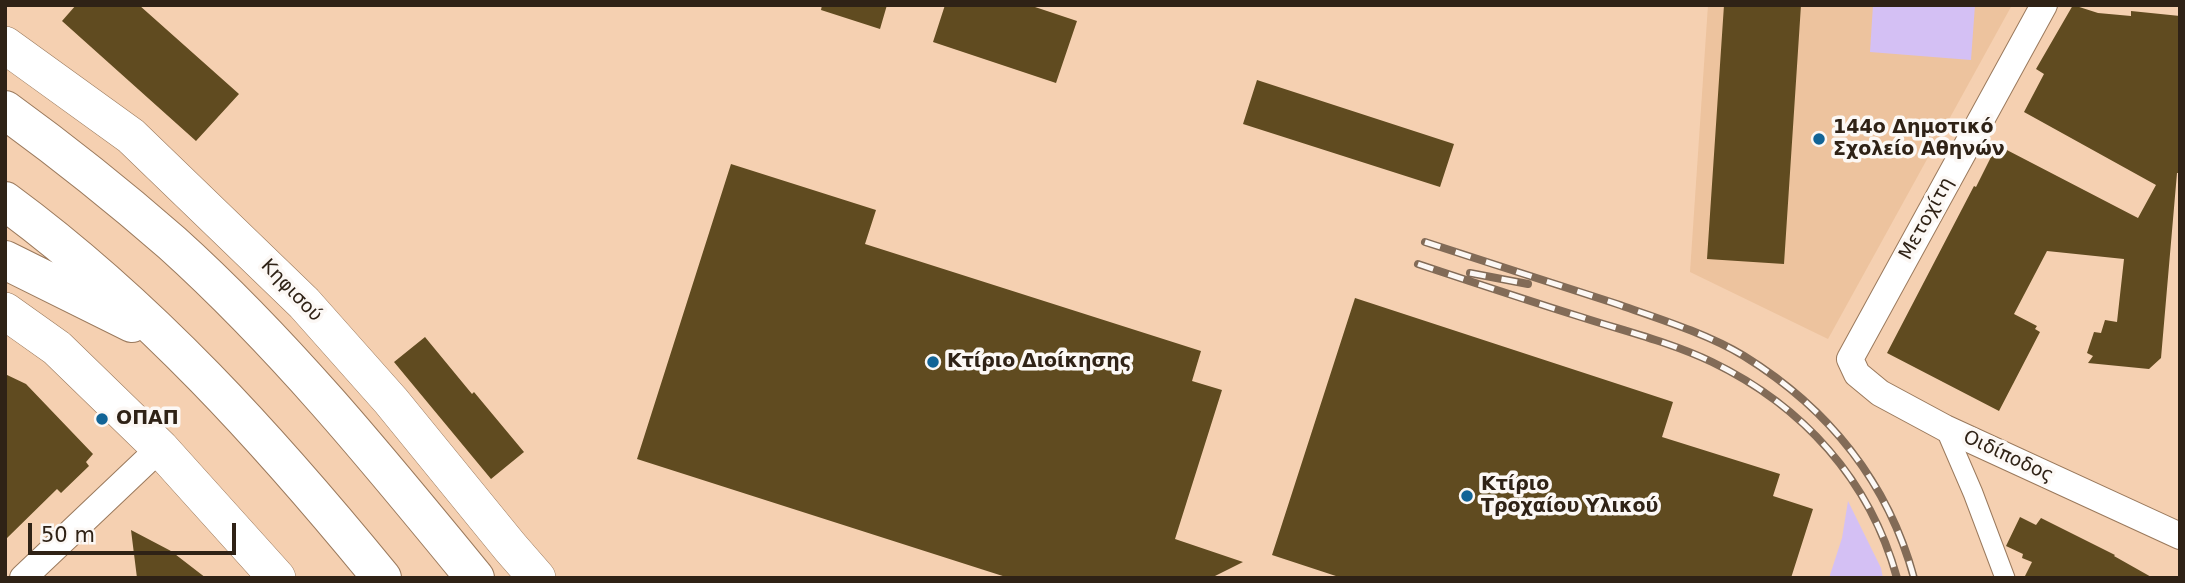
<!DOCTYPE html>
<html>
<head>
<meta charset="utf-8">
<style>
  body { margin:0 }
  #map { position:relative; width:2185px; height:583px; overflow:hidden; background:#f5d0b1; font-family:"DejaVu Sans",sans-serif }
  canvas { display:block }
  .frame { position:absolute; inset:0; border:7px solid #2f2216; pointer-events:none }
  .scale { position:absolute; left:28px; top:523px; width:208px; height:32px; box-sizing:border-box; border:4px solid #2f2216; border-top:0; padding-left:9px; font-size:21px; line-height:24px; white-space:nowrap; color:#2f2216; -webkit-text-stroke:5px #fcf8f5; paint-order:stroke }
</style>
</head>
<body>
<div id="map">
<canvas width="2185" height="583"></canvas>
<div class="frame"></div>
<div class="scale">50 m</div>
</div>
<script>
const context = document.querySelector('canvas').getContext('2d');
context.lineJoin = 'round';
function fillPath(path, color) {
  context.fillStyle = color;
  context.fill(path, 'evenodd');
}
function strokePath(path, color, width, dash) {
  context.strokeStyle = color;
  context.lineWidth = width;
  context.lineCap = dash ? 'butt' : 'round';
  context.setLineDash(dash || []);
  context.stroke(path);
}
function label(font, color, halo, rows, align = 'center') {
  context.font = font + ' "DejaVu Sans",sans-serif';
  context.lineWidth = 7;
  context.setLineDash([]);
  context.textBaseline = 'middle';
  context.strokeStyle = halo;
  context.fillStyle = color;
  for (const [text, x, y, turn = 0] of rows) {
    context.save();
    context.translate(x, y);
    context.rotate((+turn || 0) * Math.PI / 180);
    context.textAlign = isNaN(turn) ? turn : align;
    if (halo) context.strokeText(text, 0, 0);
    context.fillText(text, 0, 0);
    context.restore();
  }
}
fillPath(new Path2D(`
  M 1708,5 L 2012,5 L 1828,339 L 1690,272 Z`), '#edc39e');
fillPath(new Path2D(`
  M 1873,5 L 1975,5 L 1971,60 L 1870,52 Z
  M 1848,501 L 1881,568 L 1883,578 L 1829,578 L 1842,538 Z`), '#d4c0f4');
fillPath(new Path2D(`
  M 76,5 L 139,5 L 239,94 L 196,141 L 62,21 Z
  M 822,5 L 887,5 L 880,29 L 821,10 Z
  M 945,5 L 1029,5 L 1077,21 L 1056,83 L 933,42 Z
  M 1724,5 L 1801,5 L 1784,264 L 1707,259 Z
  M 2073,5 L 2098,13 L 2131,16 L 2131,11 L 2180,16 L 2180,173 L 2177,173 L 2161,358 L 2149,369 L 2088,363 L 2093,356 L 2087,353 L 2094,332 L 2101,333 L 2105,320 L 2117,322 L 2124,259 L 2047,251 L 2014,314 L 2037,326 L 2035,329 L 2040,332 L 1999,411 L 1887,353 L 1974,186 L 1976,187 L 1995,149 L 2001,152 L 2003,148 L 2138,218 L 2156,185 L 2024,112 L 2044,74 L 2036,69 Z
  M 1257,80 L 1454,144 L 1440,187 L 1243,124 Z
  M 731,164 L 876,210 L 865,244 L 1201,351 L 1192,381 L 1222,390 L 1175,539 L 1243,562 L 1211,578 L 1009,578 L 637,459 Z
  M 1355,298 L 1673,402 L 1662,437 L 1780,474 L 1773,496 L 1813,509 L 1791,578 L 1342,578 L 1272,555 Z
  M 425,337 L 472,394 L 474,392 L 524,452 L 491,479 L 394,362 Z
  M 5,374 L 26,384 L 93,454 L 86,462 L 89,466 L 61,493 L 57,489 L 5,540 Z
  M 2020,517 L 2036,525 L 2041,518 L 2115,555 L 2114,556 L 2153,578 L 2024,578 L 2032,562 L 2022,558 L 2023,554 L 2006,546 Z
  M 131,530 L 171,551 L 206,578 L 137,578 Z`), '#604b20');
const pedestrian = new Path2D(`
  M 1945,428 L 1973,493 L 2005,578`);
const minor = new Path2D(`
  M 2044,5 L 1850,359 L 1857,374 L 1880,393 L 1945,428 L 2180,536
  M 23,578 L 160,448`);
const secondary = new Path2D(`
  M 5,45 L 131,136 L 304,303 L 391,401 L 510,547 L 537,578
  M 5,311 L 57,348 L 160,448 L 277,578`);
const motorway = new Path2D(`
  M 5,110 C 63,152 118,196 172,243 C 284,344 380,462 475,578
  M 5,201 C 149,307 269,440 382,578
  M 5,260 L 132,323`);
strokePath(pedestrian, '#9a795c', 21);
strokePath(minor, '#9a795c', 28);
strokePath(secondary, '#9a795c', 38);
strokePath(motorway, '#9a795c', 40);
strokePath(pedestrian, '#fff', 19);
strokePath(minor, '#fff', 26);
strokePath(secondary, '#fff', 37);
strokePath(motorway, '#fff', 38);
const rail = new Path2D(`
  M 1425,242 C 1489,263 1553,283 1617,304 C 1657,318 1708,334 1744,356 C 1828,408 1888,482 1914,578
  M 1418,264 C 1472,282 1526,300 1581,317 C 1624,331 1670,342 1712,362 C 1803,406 1870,480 1897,578
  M 1470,273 L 1528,284`);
strokePath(rail, '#826b57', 8);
strokePath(rail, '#fcf8f5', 5, [16]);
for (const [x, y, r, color] of [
  [1819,139,7,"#126496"],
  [933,362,7,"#126496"],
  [102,419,7,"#126496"],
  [1467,496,7,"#126496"]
]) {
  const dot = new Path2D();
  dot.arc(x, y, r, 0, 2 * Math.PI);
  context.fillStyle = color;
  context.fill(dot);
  strokePath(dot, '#fcf8f5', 2.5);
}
label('bold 19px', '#2f2216', '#fcf8f5', [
  ["144ο Δημοτικό",1833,128],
  ["Σχολείο Αθηνών",1833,150],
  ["Κτίριο Διοίκησης",947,362],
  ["ΟΠΑΠ",116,419],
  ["Κτίριο",1481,485],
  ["Τροχαίου Υλικού",1481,507]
], 'left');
label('19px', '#2f2216', '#fcf8f5', [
  ["Μετοχίτη",1927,219,-61],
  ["Κηφισού",291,291,46],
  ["Οιδίποδος",2008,457,25]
]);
</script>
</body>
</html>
